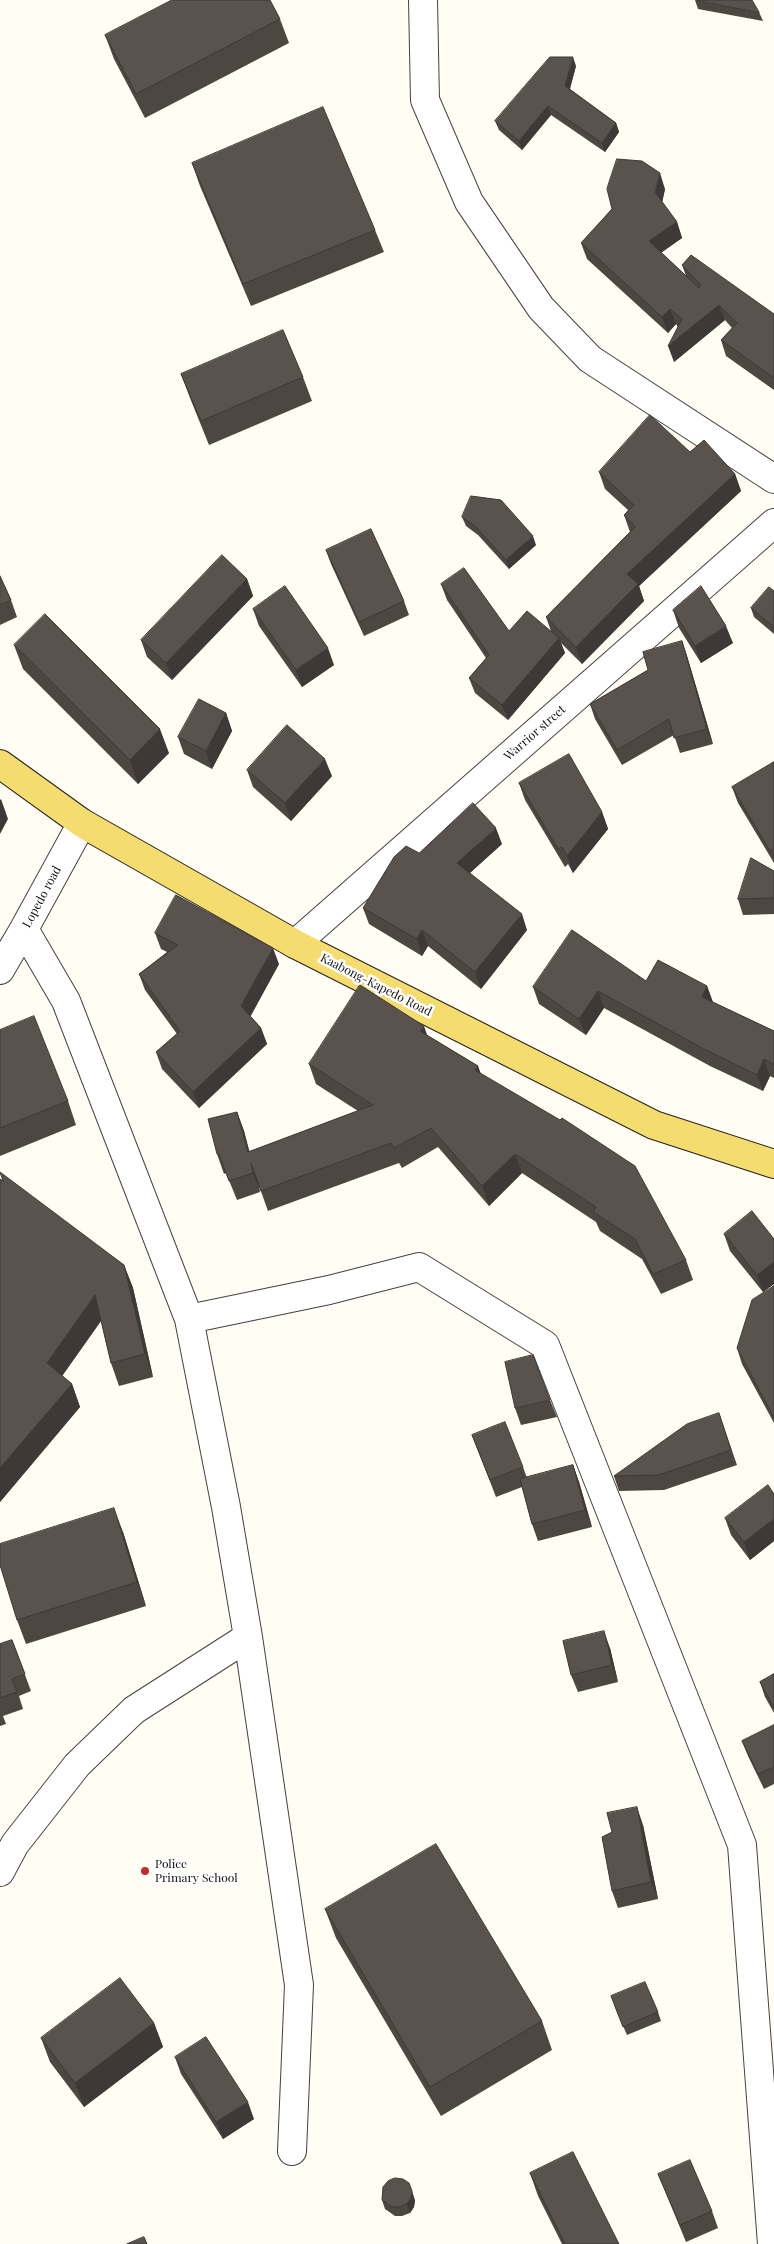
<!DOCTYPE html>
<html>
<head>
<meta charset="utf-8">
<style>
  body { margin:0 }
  canvas { display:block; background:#fffdf4 }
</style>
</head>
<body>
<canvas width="774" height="2244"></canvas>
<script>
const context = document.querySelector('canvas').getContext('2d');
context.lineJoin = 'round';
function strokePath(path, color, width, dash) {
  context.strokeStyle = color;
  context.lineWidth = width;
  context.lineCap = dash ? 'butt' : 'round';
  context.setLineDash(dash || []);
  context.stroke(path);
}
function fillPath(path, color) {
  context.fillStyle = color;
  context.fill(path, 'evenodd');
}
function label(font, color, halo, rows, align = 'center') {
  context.font = font + ' "Playfair Display",serif';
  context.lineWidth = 5;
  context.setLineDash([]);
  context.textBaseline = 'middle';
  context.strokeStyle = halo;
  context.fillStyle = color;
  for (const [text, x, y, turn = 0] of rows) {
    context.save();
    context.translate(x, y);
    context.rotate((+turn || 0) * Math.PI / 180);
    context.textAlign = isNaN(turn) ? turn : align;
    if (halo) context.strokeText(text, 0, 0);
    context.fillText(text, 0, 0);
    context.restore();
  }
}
const minor = new Path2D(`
  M 423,0 L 425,100 L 469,202 L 541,308 L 590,359 L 774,479
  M 24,929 L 66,1001 L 189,1319 L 226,1507 L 248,1637 L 299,1985 L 292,2151
  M 295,944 L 774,523
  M 0,970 L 24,929 L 82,823
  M 189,1319 L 329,1290 L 419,1267 L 545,1345 L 742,1845 L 772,2244
  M 0,1872 L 15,1844 L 77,1765 L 134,1710 L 248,1637`);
const major = new Path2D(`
  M 0,764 L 82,823 L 295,944 L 654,1125 L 774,1164`);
strokePath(minor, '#434343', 30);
strokePath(major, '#212121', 30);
strokePath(minor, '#fff', 28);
strokePath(major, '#f5dc6e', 28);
fillPath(new Path2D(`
  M 695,0 L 759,12 L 763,21 L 698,9 Z
  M 280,19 L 289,43 L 145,118 L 114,59 L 105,35 Z
  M 576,66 L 570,89 L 616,123 L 619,132 L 605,152 L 551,115 L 522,150 L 499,130 L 495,121 Z
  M 192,163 L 375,230 L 384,252 L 251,306 L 200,186 Z
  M 665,189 L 662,202 L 677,222 L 682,238 L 661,253 L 686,276 L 682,265 L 774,314 L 774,390 L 726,356 L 721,340 L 732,328 L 725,320 L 674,362 L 678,327 L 676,324 L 668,333 L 587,259 L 581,243 L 612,209 Z
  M 181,374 L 303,377 L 312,401 L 209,445 L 190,398 Z
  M 690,452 L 735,474 L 741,491 L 639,586 L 644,601 L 582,664 L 561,643 L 565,653 L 508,720 L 475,693 L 469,678 L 486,658 L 447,600 L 441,584 L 509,631 L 551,631 L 546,617 L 630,532 L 624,515 L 628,510 L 605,489 L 599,472 Z
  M 462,517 L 536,545 L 509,569 L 478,535 L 466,526 Z
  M 326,550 L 404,601 L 409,615 L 364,636 L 331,564 Z
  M 0,576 L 11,600 L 17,617 L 0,625 Z
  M 247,579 L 253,596 L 172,680 L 147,657 L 141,640 Z
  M 774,591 L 774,634 L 754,617 L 751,608 Z
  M 253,609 L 334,665 L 302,687 L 259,626 Z
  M 673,610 L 733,643 L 701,663 L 679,628 Z
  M 682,641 L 687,656 L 713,744 L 680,753 L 674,735 L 622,765 L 595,719 L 590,704 L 648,670 Z
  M 14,645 L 169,753 L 138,784 L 23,669 Z
  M 226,713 L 232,731 L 212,769 L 184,754 L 178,737 Z
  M 774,762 L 774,863 L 738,803 L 732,787 Z
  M 247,770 L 332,776 L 291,821 L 253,787 Z
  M 519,783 L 602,812 L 608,829 L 573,873 L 568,864 L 565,867 L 525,800 Z
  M 502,844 L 470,873 L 527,930 L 481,989 L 428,946 L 422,956 L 369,924 L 363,908 L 419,853 Z
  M 774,871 L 774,914 L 743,915 L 738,899 Z
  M 155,933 L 279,964 L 250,1016 L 261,1028 L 267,1044 L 199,1108 L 162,1069 L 156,1052 L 177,1034 L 145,990 L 139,974 L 167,952 L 161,949 Z
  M 646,981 L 707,986 L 713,1002 L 774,1031 L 774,1078 L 770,1076 L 763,1091 L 710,1066 L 604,1008 L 586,1035 L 539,1004 L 533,987 Z
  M 0,1030 L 68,1101 L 76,1125 L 0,1156 Z
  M 427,1035 L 478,1066 L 480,1073 L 686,1260 L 693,1280 L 661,1294 L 642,1259 L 600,1231 L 596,1222 L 522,1173 L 489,1206 L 438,1147 L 402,1168 L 399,1163 L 268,1211 L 258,1183 L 260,1192 L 237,1200 L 226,1173 L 224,1174 L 217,1154 L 237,1112 L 244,1131 L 249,1152 L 358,1111 L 316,1084 L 309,1064 Z
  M 0,1179 L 124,1265 L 133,1288 L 153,1377 L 119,1386 L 111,1363 L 101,1321 L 62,1376 L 72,1384 L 80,1407 L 0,1502 Z
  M 724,1234 L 774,1239 L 774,1284 L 763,1292 L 730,1251 Z
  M 774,1286 L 774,1423 L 742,1364 L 737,1348 Z
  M 550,1400 L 557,1417 L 521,1425 L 515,1408 Z
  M 719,1413 L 737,1465 L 664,1490 L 619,1491 L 614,1476 Z
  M 472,1435 L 523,1467 L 527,1478 L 573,1465 L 579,1482 L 592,1527 L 538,1541 L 532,1524 L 522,1487 L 496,1497 Z
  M 774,1494 L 774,1541 L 750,1560 L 731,1535 L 725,1518 Z
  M 123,1532 L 146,1606 L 26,1644 L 17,1620 Z
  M 12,1640 L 31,1691 L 19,1696 L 23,1709 L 3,1716 L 6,1724 L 0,1726 L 0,1644 Z
  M 610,1648 L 618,1682 L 578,1692 L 571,1675 Z
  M 774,1674 L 774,1713 L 765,1697 L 760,1682 Z
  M 774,1725 L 774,1784 L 764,1789 L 748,1756 L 742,1741 Z
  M 643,1825 L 658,1899 L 618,1908 L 612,1891 Z
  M 325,1909 L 542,2021 L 552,2050 L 441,2116 L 336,1938 Z
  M 614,2005 L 658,2012 L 661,2021 L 627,2035 Z
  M 154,2023 L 163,2047 L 84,2107 L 50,2062 L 41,2038 Z
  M 175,2057 L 254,2119 L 223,2139 L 181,2074 Z
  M 530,2173 L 619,2244 L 562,2244 L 538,2196 Z
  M 658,2174 L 712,2211 L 718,2228 L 686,2242 Z
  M 382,2200 L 415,2200 L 414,2207 L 410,2213 L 402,2216 L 395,2216 L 385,2209 Z`), '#4d4742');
fillPath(new Path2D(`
  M 573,57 L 576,66 L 568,95 L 565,86 Z
  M 548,106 L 551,115 L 522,150 L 519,141 Z
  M 616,123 L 619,132 L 605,152 L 602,143 Z
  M 660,173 L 665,189 L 661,208 L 655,192 Z
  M 677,222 L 682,238 L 654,257 L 649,241 Z
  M 719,305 L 725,320 L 674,362 L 668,346 Z
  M 670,309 L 676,324 L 668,333 L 662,317 Z
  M 735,474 L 741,491 L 639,586 L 644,601 L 582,664 L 576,647 L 627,574 Z
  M 533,536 L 536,545 L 509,569 L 506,560 Z
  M 247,579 L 253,596 L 172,680 L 166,663 Z
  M 726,626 L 733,643 L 701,663 L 695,646 Z
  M 559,638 L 565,653 L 508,720 L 502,705 Z
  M 682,641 L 687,656 L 713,744 L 707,729 Z
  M 328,648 L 334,665 L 302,687 L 296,670 Z
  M 226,713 L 232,731 L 212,769 L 206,751 Z
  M 160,729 L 169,753 L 138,784 L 130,760 Z
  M 325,759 L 332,776 L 291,821 L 285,803 Z
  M 1,799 L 8,819 L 0,834 L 0,800 Z
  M 602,812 L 608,829 L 573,873 L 567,856 Z
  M 496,828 L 502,844 L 463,879 L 457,863 Z
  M 522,914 L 527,930 L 481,989 L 475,972 Z
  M 422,930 L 428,946 L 422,956 L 417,939 Z
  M 273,948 L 279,964 L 247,1023 L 241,1006 Z
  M 707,986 L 713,1003 L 702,997 Z
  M 598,991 L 604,1008 L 586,1035 L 579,1019 Z
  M 424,1026 L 431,1046 L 420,1031 Z
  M 261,1028 L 267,1044 L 199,1108 L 193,1092 Z
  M 764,1059 L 770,1076 L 763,1091 L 757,1075 Z
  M 478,1066 L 485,1085 L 475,1070 Z
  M 237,1112 L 244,1131 L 255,1172 L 248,1152 Z
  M 515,1154 L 522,1173 L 489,1206 L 482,1186 Z
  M 251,1163 L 258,1183 L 260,1192 L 253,1173 Z
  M 774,1262 L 774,1284 L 763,1292 L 757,1275 Z
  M 124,1265 L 133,1288 L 153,1377 L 145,1354 Z
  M 95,1295 L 103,1318 L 55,1386 L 47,1363 Z
  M 72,1384 L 80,1407 L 0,1502 L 0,1468 Z
  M 573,1465 L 579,1482 L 592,1527 L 585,1510 Z
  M 114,1508 L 123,1532 L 146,1606 L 137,1582 Z
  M 774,1519 L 774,1541 L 750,1560 L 744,1542 Z
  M 604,1631 L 610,1648 L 618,1682 L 612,1665 Z
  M 637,1807 L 643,1825 L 658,1899 L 651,1882 Z
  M 154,2023 L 163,2047 L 84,2107 L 75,2083 Z
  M 248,2102 L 254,2119 L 223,2139 L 216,2122 Z
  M 412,2191 L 415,2200 L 414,2207 L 410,2213 L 407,2204 Z`), '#3e3936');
const building = new Path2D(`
  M 172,0 L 270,0 L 280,19 L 136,94 L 105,35 Z
  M 696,0 L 752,0 L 759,12 Z
  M 550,57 L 573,57 L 565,86 L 616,123 L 602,143 L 548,106 L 519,141 L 495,121 Z
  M 323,107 L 375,230 L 243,284 L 192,163 Z
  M 617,159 L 642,161 L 660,173 L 655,192 L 677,222 L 649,241 L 699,288 L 701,285 L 682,265 L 691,255 L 774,314 L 774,378 L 721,340 L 737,323 L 719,305 L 668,346 L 682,319 L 670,309 L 662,317 L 581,243 L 612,209 L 607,189 Z
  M 283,330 L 303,377 L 201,421 L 181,374 Z
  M 650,415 L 690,452 L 704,440 L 735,474 L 627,574 L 638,584 L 576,647 L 546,617 L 635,527 L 624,515 L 634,505 L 599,472 Z
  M 471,496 L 501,500 L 533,536 L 506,560 L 475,526 L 462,517 Z
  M 371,529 L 404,601 L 359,622 L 326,550 Z
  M 222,555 L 247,579 L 166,663 L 141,640 Z
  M 464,568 L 509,631 L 527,611 L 559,638 L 502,705 L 469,678 L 489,655 L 441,584 Z
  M 0,576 L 11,600 L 0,605 Z
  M 285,586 L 328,648 L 296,670 L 253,609 Z
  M 701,586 L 726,626 L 695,646 L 673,610 Z
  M 769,587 L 774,591 L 774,627 L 751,608 Z
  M 45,614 L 160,729 L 130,760 L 14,645 Z
  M 682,641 L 707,729 L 674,738 L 669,719 L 617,750 L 590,704 L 648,670 L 643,652 Z
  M 199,699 L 226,713 L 206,751 L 178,737 Z
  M 287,725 L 325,759 L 285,803 L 247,770 Z
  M 569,754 L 602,812 L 567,856 L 562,847 L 558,849 L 519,783 Z
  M 774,762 L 774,848 L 770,851 L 732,787 Z
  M 473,803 L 496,828 L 457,863 L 522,914 L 475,972 L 422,930 L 417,939 L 363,908 L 394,857 L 406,846 L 419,853 Z
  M 751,858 L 774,871 L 774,898 L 738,899 Z
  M 176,895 L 273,948 L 241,1006 L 261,1028 L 193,1092 L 156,1052 L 180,1031 L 139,974 L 178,945 L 155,933 Z
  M 572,930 L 646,981 L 658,960 L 707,986 L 702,997 L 774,1031 L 774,1065 L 764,1059 L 757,1075 L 704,1049 L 598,991 L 579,1019 L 533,987 Z
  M 360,985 L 424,1026 L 420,1031 L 478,1066 L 475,1070 L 560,1120 L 562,1118 L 635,1166 L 686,1260 L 653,1274 L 635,1239 L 593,1212 L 596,1207 L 515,1154 L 482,1186 L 431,1128 L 394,1148 L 391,1143 L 261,1191 L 251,1163 L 253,1173 L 229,1181 L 219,1154 L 217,1154 L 208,1119 L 237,1112 L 248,1152 L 373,1105 L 309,1064 Z
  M 34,1016 L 68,1101 L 0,1128 L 0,1030 Z
  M 0,1172 L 124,1265 L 145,1354 L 111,1363 L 95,1295 L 47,1363 L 72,1384 L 0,1468 L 0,1179 L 3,1181 Z
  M 752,1211 L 774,1239 L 774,1262 L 757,1275 L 724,1234 Z
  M 774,1286 L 774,1418 L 737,1348 L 752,1300 Z
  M 533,1355 L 550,1400 L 515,1408 L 505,1362 Z
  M 719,1413 L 731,1450 L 659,1475 L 614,1476 L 687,1424 Z
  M 505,1422 L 523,1467 L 490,1480 L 472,1435 Z
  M 573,1465 L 585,1510 L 532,1524 L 520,1479 Z
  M 768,1485 L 774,1494 L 774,1519 L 744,1542 L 725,1518 Z
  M 114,1508 L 137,1582 L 17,1620 L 0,1565 L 0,1544 Z
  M 604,1631 L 612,1665 L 571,1675 L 563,1641 Z
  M 12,1640 L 25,1674 L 12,1679 L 17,1692 L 0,1698 L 0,1644 Z
  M 774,1674 L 774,1708 L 760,1682 Z
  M 774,1725 L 774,1767 L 758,1774 L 742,1741 Z
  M 637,1807 L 651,1882 L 612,1891 L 602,1837 L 612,1832 L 607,1813 Z
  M 436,1844 L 542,2021 L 430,2087 L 325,1909 Z
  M 120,1978 L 154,2023 L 75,2083 L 41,2038 Z
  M 645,1982 L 658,2012 L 623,2027 L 611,1996 Z
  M 206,2037 L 248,2102 L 216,2122 L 175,2057 Z
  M 573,2152 L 619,2244 L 565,2244 L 530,2173 Z
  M 690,2160 L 712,2211 L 680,2225 L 658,2174 Z
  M 395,2178 L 403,2179 L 409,2183 L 412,2191 L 411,2198 L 407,2204 L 399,2207 L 392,2207 L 382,2200 L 383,2187 L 388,2181 Z
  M 144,2237 L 147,2244 L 127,2244 Z`);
fillPath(building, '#59524d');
strokePath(building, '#3e3936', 1);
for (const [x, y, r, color] of [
  [145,1871,5,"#be2d2b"]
]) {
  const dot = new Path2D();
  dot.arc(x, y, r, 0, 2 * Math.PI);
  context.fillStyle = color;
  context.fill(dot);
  strokePath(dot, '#fff', 2);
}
label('12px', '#101010', '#fff', [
  ["Warrior street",535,733,-41],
  ["Lopedo road",42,897,-62],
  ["Kaabong-Kapedo Road",376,985,27]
]);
label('12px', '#101010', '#fff', [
  ["Police",155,1864],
  ["Primary School",155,1878]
], 'left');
</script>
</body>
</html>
